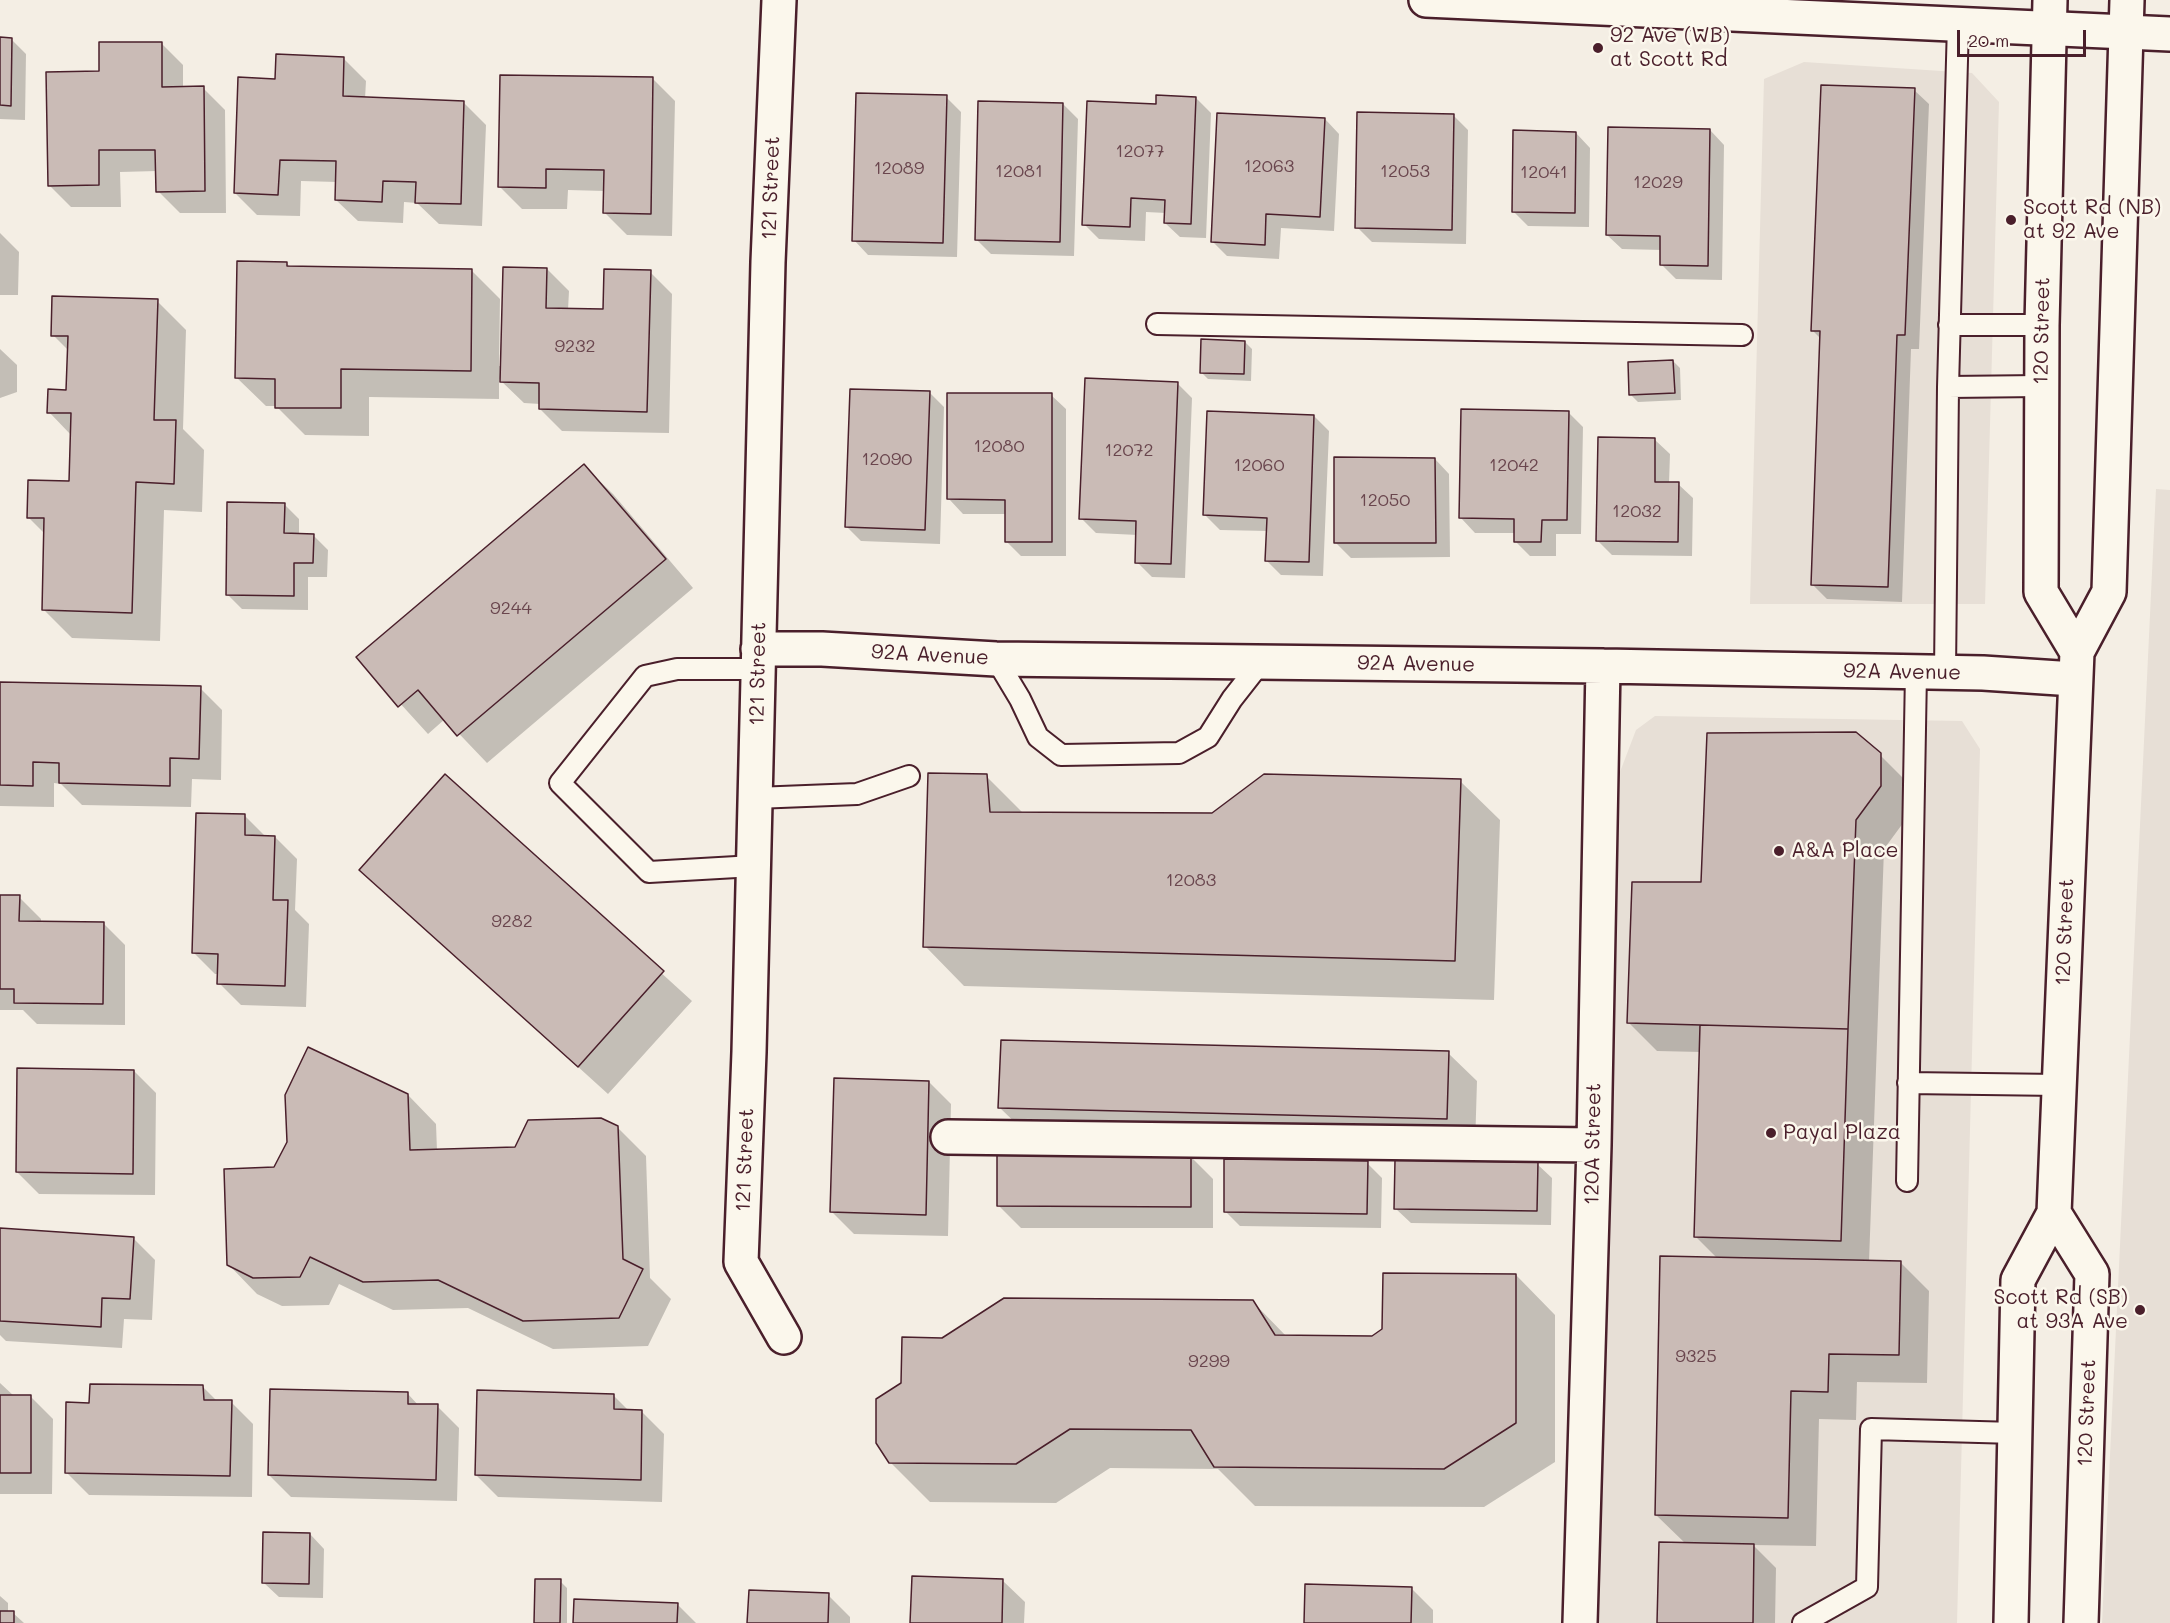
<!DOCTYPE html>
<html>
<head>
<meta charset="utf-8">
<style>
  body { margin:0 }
  #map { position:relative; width:2170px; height:1623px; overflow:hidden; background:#f4eee4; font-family:Mali,sans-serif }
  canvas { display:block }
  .scale { position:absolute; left:1957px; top:30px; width:129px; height:27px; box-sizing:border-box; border:3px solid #4a1f2b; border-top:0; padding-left:8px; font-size:18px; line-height:21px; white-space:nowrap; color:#4a1f2b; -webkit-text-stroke:4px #fbf7ec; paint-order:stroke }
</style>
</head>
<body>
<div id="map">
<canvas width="2170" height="1623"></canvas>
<div class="scale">20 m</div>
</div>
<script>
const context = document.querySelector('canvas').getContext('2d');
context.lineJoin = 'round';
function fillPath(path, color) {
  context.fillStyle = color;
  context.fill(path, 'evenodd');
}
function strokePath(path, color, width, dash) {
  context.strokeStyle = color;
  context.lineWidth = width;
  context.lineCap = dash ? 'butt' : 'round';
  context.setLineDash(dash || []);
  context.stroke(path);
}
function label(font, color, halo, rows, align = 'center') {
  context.font = font + ' Mali,sans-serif';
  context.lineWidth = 5;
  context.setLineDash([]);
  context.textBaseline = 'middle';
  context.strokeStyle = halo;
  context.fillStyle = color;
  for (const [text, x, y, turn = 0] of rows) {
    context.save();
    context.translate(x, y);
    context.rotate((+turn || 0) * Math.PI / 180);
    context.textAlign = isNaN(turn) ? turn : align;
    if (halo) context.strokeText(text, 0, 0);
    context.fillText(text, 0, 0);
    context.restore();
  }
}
fillPath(new Path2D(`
  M 1804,62 L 1972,73 L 1999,102 L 1985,604 L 1750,604 L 1764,79 Z
  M 2156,489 L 2170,490 L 2170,1623 L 2102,1623 Z
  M 1655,716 L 1962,721 L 1980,749 L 1957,1623 L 1596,1623 L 1620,772 L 1636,730 Z`), '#e7dfd6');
fillPath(new Path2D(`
  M 0,39 L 11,39 L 26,54 L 25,120 L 0,119 Z
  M 161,43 L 183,65 L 183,88 L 203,88 L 225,110 L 226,213 L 180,213 L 158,191 L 157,171 L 120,172 L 121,207 L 71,207 L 49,185 L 101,73 Z
  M 344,59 L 366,81 L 365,99 L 464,103 L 486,125 L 482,226 L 439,224 L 417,203 L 404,202 L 403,223 L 358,221 L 336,200 L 337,182 L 301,181 L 300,216 L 257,215 L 235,193 L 276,80 Z
  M 653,79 L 675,101 L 672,236 L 627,235 L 605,213 L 605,191 L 568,190 L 567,209 L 522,209 L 500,187 Z
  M 1914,90 L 1929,104 L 1919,349 L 1911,349 L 1902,602 L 1827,599 L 1812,584 L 1821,339 L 1813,331 Z
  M 946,97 L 961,112 L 957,257 L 868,255 L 854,240 Z
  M 1196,98 L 1211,113 L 1206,238 L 1180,237 L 1165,223 L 1166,213 L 1146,212 L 1145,241 L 1099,239 L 1084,224 L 1157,106 Z
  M 1063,104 L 1078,119 L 1074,256 L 991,254 L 976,239 Z
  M 1453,115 L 1468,130 L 1466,244 L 1372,242 L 1357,227 Z
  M 1325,119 L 1339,134 L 1334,231 L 1281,228 L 1279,259 L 1227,256 L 1212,241 Z
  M 1710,130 L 1724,145 L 1722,280 L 1676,279 L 1661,264 L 1662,250 L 1622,249 L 1607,235 Z
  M 1576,133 L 1590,148 L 1589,227 L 1528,226 L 1513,211 Z
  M 0,233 L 19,252 L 18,295 L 0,295 Z
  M 286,263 L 291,267 L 472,271 L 500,299 L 499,366 L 502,366 L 547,269 L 569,291 L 568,310 L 604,311 L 650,272 L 672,294 L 669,433 L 562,431 L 540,409 L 540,404 L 524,403 L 499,379 L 499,399 L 369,397 L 369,436 L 305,435 L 276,406 L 266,406 L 237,378 Z
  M 157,301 L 186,330 L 183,429 L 204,450 L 202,512 L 164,510 L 160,641 L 72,638 L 43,609 L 45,534 L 28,517 L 71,483 L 72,436 L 49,412 L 67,391 L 69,351 L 53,335 Z
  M 1245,342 L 1252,349 L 1251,381 L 1208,379 L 1201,372 Z
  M 0,349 L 17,365 L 17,392 L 0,398 Z
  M 1673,361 L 1680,368 L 1681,400 L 1638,402 L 1631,395 Z
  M 1177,383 L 1192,398 L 1185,578 L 1152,577 L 1137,562 L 1138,535 L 1096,533 L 1081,518 Z
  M 929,392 L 944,407 L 940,544 L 861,541 L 846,526 Z
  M 1051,395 L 1066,409 L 1066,556 L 1021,556 L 1006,541 L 1006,514 L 963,514 L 949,499 Z
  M 1568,412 L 1583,427 L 1581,534 L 1556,534 L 1556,556 L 1530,556 L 1515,541 L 1515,533 L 1475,533 L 1461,518 Z
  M 1314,416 L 1329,431 L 1323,576 L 1281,575 L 1266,560 L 1268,531 L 1220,530 L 1205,515 Z
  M 1655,440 L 1670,454 L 1669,483 L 1678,484 L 1693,498 L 1692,556 L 1612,555 L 1597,540 Z
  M 1435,459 L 1449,474 L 1450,557 L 1351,558 L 1336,543 Z
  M 584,466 L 613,494 L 693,588 L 487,763 L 445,719 L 428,734 L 358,657 Z
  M 284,504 L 299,519 L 299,535 L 313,535 L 328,550 L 327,577 L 308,577 L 308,610 L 242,609 L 227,594 Z
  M 0,684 L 200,688 L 222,710 L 221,780 L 192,779 L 191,807 L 82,805 L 61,784 L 54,783 L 54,807 L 0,806 Z
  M 1879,754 L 1908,783 L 1909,815 L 1884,849 L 1869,1262 L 1900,1262 L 1929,1291 L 1927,1383 L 1857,1382 L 1856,1420 L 1819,1419 L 1816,1546 L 1753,1545 L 1776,1568 L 1775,1623 L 1659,1623 L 1686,1544 L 1656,1515 L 1718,1259 L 1695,1236 L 1701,1052 L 1657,1051 L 1628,1022 L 1703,884 Z
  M 445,776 L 692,1001 L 608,1094 L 361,870 Z
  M 986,776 L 1024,814 L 1212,815 L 1460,781 L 1500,820 L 1494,1000 L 964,986 L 925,946 Z
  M 245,816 L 266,837 L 275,837 L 297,859 L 295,910 L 309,924 L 306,1007 L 241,1005 L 219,983 L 219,974 L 215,974 L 193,952 Z
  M 0,896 L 19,897 L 41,919 L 41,923 L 103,923 L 125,945 L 125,1025 L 37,1024 L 23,1010 L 0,1010 Z
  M 1448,1053 L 1477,1081 L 1475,1147 L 1029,1136 L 1000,1108 Z
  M 134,1071 L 156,1093 L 155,1195 L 39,1194 L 17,1172 Z
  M 929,1082 L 951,1104 L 948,1236 L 854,1234 L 832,1212 Z
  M 408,1095 L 436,1124 L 437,1151 L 516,1149 L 617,1127 L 646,1156 L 650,1278 L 671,1299 L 648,1346 L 553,1349 L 468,1308 L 393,1310 L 339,1284 L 329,1305 L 282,1306 L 257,1294 L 229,1265 L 275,1169 Z
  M 1191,1157 L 1213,1179 L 1213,1228 L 1021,1228 L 999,1206 Z
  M 1367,1163 L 1382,1178 L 1381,1228 L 1240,1226 L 1225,1211 Z
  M 1537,1164 L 1552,1178 L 1551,1225 L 1411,1223 L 1396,1209 Z
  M 0,1230 L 133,1238 L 155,1260 L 152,1320 L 124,1319 L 122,1348 L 6,1341 L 0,1335 Z
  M 1516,1275 L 1555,1315 L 1555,1462 L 1484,1507 L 1255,1506 L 1218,1469 L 1110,1468 L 1056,1503 L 930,1502 L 890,1462 L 903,1384 L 943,1340 L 1252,1301 L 1287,1337 L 1373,1338 Z
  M 0,1383 L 14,1396 L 31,1397 L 53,1419 L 52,1494 L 0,1494 Z
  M 203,1387 L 217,1401 L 231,1402 L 253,1424 L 252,1497 L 89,1495 L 67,1473 L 91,1404 Z
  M 408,1394 L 419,1406 L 437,1406 L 459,1428 L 457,1501 L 291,1497 L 269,1475 Z
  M 613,1395 L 629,1411 L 642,1412 L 664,1434 L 662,1502 L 498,1497 L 476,1475 Z
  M 310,1534 L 324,1549 L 323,1598 L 279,1597 L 264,1583 Z
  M 560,1581 L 567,1588 L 567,1623 L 536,1623 Z
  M 1003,1581 L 1025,1602 L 1024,1623 L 912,1623 Z
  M 1411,1588 L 1433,1610 L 1433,1623 L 1305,1623 Z
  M 828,1595 L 850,1617 L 850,1623 L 749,1623 Z
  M 0,1596 L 8,1603 L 8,1613 L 13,1613 L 24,1623 L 0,1623 Z
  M 677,1604 L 696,1623 L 575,1623 Z`), '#0003');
const building = new Path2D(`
  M 0,37 L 12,38 L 11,106 L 0,105 Z
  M 99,42 L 162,42 L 162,87 L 204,86 L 205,191 L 156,192 L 155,150 L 99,150 L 99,185 L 48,186 L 46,72 L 99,71 Z
  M 276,54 L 344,57 L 343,96 L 464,101 L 461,204 L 415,203 L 416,182 L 383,181 L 382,202 L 335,200 L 336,161 L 280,160 L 278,195 L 234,193 L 238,77 L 275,79 Z
  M 500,75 L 653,77 L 651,214 L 603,213 L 604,170 L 546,169 L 546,188 L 498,187 Z
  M 1821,85 L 1915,88 L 1905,335 L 1897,335 L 1888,587 L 1811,585 L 1820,331 L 1811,331 Z
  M 856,93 L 947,95 L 943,243 L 852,241 Z
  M 1156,95 L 1196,97 L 1191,224 L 1164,223 L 1165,200 L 1131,198 L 1130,227 L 1082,225 L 1087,101 L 1156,104 Z
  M 978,101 L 1063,103 L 1060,242 L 975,240 Z
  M 1357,112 L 1454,114 L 1452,230 L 1355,228 Z
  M 1217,113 L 1325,118 L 1320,217 L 1266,214 L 1265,245 L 1211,242 Z
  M 1608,127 L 1710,129 L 1708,266 L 1660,265 L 1660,236 L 1606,235 Z
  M 1513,130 L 1576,132 L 1575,213 L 1512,212 Z
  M 237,261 L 287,262 L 287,266 L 472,269 L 471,371 L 341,369 L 341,408 L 275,408 L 275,379 L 235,378 Z
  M 503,267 L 547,268 L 546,308 L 603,309 L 604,269 L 651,270 L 647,412 L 539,409 L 539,383 L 500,382 Z
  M 52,296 L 158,299 L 154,420 L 176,420 L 174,484 L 136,482 L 132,613 L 42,610 L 44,518 L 27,518 L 28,480 L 69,481 L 71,413 L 47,413 L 48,389 L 66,390 L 68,336 L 51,336 Z
  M 1201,339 L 1245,341 L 1244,374 L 1200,373 Z
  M 1673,360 L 1675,393 L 1629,395 L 1628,362 Z
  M 1085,378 L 1178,382 L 1171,564 L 1135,563 L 1136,521 L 1079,519 Z
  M 850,389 L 930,391 L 925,530 L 845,527 Z
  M 947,393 L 1052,393 L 1052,542 L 1005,542 L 1005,500 L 947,499 Z
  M 1461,409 L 1569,411 L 1567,520 L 1542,520 L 1541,542 L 1514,542 L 1514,519 L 1459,518 Z
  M 1207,411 L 1314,415 L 1309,562 L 1265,561 L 1267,518 L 1203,515 Z
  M 1598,437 L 1655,438 L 1655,482 L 1679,482 L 1678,542 L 1596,541 Z
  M 1334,457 L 1435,458 L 1436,543 L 1334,543 Z
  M 584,464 L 666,559 L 457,736 L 418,690 L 398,707 L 356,657 Z
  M 227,502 L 285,503 L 284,533 L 314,534 L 313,563 L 294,563 L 294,596 L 226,595 Z
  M 0,682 L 201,686 L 199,759 L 170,758 L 170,786 L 59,783 L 59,763 L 33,762 L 33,786 L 0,785 Z
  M 1856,732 L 1881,753 L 1881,786 L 1856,820 L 1848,1029 L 1627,1023 L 1632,882 L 1701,882 L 1707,733 Z
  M 928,773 L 987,774 L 990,812 L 1212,813 L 1264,774 L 1461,779 L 1455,961 L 923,947 Z
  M 445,774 L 664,971 L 578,1067 L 359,870 Z
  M 196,813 L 245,814 L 245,835 L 275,836 L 273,900 L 288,900 L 285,986 L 217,984 L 218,954 L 192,953 Z
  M 0,895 L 20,895 L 19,921 L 104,922 L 103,1004 L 14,1003 L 14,989 L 0,989 Z
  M 1700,1025 L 1848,1029 L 1841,1241 L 1694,1237 Z
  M 1001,1040 L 1449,1051 L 1447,1119 L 998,1108 Z
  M 308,1047 L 408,1094 L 410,1150 L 515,1147 L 528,1120 L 601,1118 L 618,1126 L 623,1259 L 643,1269 L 619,1318 L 523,1321 L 438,1280 L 363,1282 L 310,1257 L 300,1277 L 253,1278 L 227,1265 L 224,1169 L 274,1167 L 287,1142 L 285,1095 Z
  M 17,1068 L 134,1070 L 133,1174 L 16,1172 Z
  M 834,1078 L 929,1081 L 926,1215 L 830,1212 Z
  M 997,1155 L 1191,1155 L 1191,1207 L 997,1206 Z
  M 1224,1159 L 1368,1161 L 1367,1214 L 1224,1212 Z
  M 1395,1160 L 1538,1162 L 1537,1211 L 1394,1209 Z
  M 0,1228 L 134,1237 L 130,1299 L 102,1298 L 101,1327 L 0,1321 Z
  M 1660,1256 L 1901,1261 L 1899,1355 L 1829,1354 L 1828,1392 L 1791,1391 L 1788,1518 L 1655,1515 Z
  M 1383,1273 L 1516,1274 L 1516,1423 L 1444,1469 L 1214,1467 L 1191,1430 L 1070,1429 L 1016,1464 L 889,1463 L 876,1443 L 876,1399 L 901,1383 L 902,1337 L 942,1338 L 1004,1298 L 1253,1300 L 1275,1335 L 1372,1336 L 1382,1329 Z
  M 90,1384 L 203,1385 L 204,1400 L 232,1400 L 230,1476 L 65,1473 L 66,1402 L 89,1403 Z
  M 270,1389 L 408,1392 L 408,1404 L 438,1404 L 436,1480 L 268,1475 Z
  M 477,1390 L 614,1394 L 614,1409 L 642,1410 L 641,1480 L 475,1475 Z
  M 0,1395 L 31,1395 L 31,1473 L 0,1473 Z
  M 263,1532 L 310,1533 L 309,1584 L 262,1583 Z
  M 1659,1542 L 1754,1544 L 1753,1623 L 1657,1623 Z
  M 912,1576 L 1003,1579 L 1002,1623 L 910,1623 Z
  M 535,1579 L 561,1579 L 560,1623 L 534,1623 Z
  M 1305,1584 L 1412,1587 L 1411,1623 L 1304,1623 Z
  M 749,1590 L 829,1593 L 828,1623 L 747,1623 Z
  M 574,1599 L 678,1603 L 677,1623 L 573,1623 Z
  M 0,1611 L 14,1611 L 14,1623 L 0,1623 Z`);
fillPath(building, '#cabbb6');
strokePath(building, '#4a1f2b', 1.5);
const service = new Path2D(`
  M 1157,324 L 1742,335
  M 1949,325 L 2042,325
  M 1948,387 L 1958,24
  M 996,659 L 1020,699 L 1038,737 L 1061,755 L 1179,753 L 1208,737 L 1232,699 L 1261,662
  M 1945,672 L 1948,387 L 2041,386
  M 755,798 L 857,794 L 909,776
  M 754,866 L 649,872 L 560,783 L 645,676 L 677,669 L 757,669
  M 1908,1083 L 2059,1085
  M 1907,1181 L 1916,672
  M 1803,1623 L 1867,1587 L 1871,1429 L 2015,1433`);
const minor = new Path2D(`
  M 779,0 L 768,262 L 749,1052 L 741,1262 L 784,1337
  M 758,649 L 822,649 L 996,659 L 1603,666 L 1983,673 L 2074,679
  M 948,1137 L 1594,1145
  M 1580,1623 L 1594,1145 L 1603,666`);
const tertiary = new Path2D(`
  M 1426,0 L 2170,34`);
const secondary = new Path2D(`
  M 2050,0 L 2042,325 L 2041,592 L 2077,652
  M 2054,1213 L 2092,1274 L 2081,1623
  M 2011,1623 L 2018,1280 L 2054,1213 L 2077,652 L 2109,592 L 2127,0`);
strokePath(service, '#4a1f2b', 24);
strokePath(minor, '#4a1f2b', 38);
strokePath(tertiary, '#4a1f2b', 38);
strokePath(secondary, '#4a1f2b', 38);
strokePath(service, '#fbf7ec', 20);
strokePath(minor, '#fbf7ec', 33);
strokePath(tertiary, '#fbf7ec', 33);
strokePath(secondary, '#fbf7ec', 33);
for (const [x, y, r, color] of [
  [1598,48,6,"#4a1f2b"],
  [2011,220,6,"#4a1f2b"],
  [1779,851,6,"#4a1f2b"],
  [1771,1133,6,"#4a1f2b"],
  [2140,1310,6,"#4a1f2b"]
]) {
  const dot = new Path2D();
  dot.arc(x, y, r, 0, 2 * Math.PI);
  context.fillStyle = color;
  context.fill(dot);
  strokePath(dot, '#fbf7ec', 2);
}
label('18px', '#6a464e', null, [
  ["12077",1140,151],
  ["12063",1269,166],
  ["12089",899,168],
  ["12081",1019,171],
  ["12053",1405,171],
  ["12041",1544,172],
  ["12029",1658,182],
  ["9232",575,346],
  ["12080",999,446],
  ["12072",1129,450],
  ["12090",887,459],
  ["12060",1259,465],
  ["12042",1514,465],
  ["12050",1385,500],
  ["12032",1637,511],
  ["9244",511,608],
  ["12083",1191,880],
  ["9282",512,921],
  ["9325",1696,1356],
  ["9299",1209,1361]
]);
label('21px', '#4a1f2b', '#fbf7ec', [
  ["92 Ave (WB)",1610,36],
  ["at Scott Rd",1610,60],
  ["Scott Rd (NB)",2023,208],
  ["at 92 Ave",2023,232],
  ["A&A Place",1791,851],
  ["Payal Plaza",1783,1133],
  ["Scott Rd (SB)",2128,1298,"right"],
  ["at 93A Ave",2128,1322,"right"]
], 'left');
label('21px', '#4a1f2b', '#fbf7ec', [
  ["121 Street",771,188,-88],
  ["120 Street",2042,331,-89],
  ["92A Avenue",930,655,3],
  ["92A Avenue",1416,664,1],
  ["92A Avenue",1902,672,1],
  ["121 Street",758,674,-89],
  ["120 Street",2065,932,-88],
  ["120A Street",1593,1144,-89],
  ["121 Street",745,1160,-88],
  ["120 Street",2087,1413,-88]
]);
</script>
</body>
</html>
